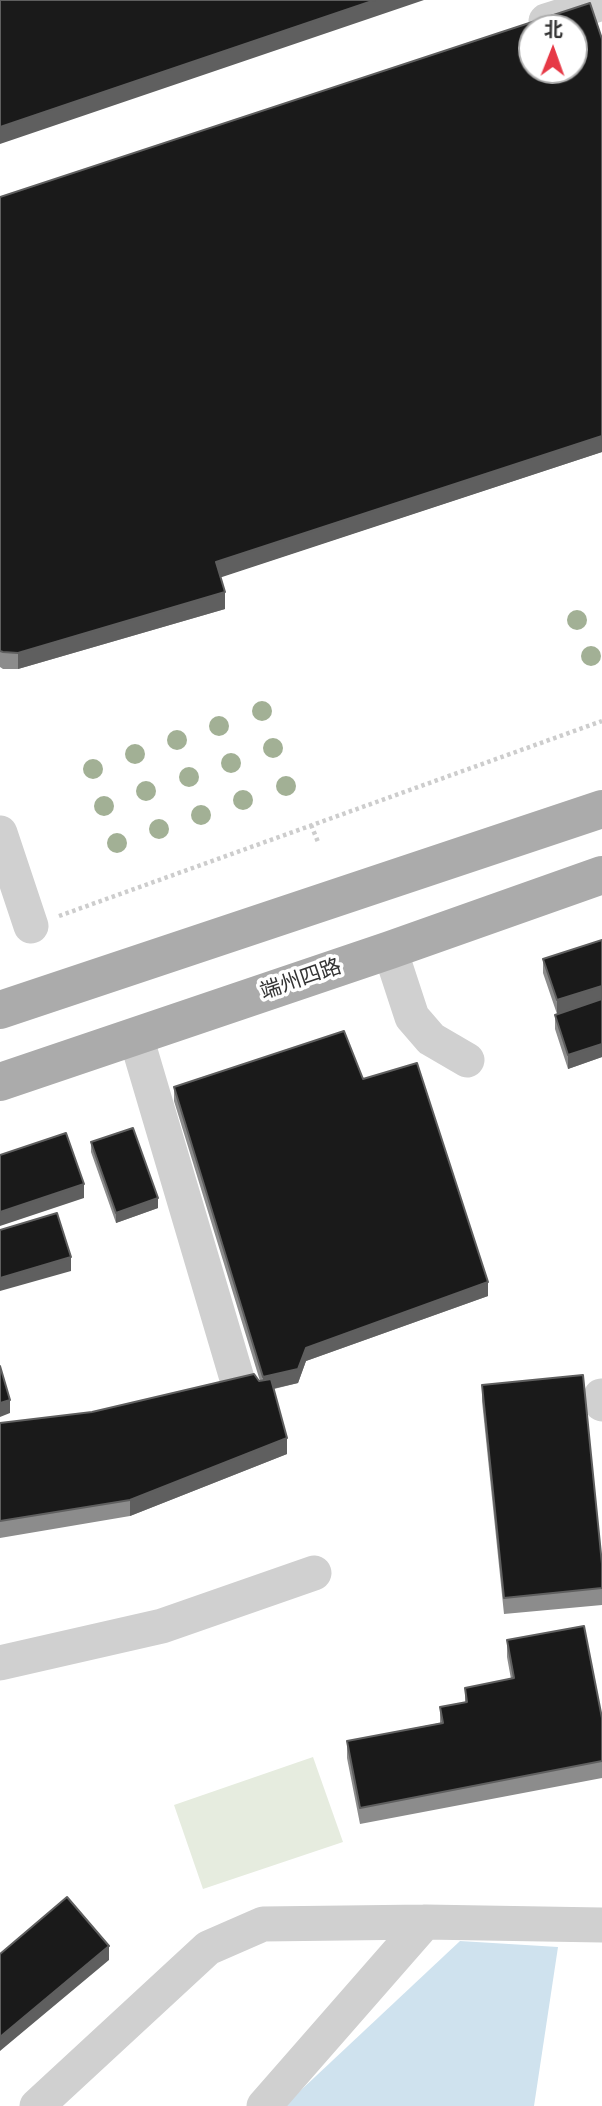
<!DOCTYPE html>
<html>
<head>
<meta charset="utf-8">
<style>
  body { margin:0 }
  #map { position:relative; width:602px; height:2106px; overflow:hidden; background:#fff; font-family:Signika,"Noto Sans SC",sans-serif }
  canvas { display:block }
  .north { position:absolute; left:518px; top:14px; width:70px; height:70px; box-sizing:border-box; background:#fff; border:2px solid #adadad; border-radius:50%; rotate:1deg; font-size:19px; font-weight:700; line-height:28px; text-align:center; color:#333 }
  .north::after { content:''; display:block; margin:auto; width:24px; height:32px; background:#e63946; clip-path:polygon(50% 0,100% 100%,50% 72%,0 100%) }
</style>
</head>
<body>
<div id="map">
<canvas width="602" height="2106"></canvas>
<div class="north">北</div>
</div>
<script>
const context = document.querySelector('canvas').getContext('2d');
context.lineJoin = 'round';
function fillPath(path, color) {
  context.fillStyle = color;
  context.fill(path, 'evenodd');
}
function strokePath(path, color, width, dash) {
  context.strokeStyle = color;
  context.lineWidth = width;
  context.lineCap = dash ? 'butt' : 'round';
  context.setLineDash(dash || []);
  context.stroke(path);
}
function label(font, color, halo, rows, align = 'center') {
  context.font = font + ' Signika,"Noto Sans SC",sans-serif';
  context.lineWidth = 7;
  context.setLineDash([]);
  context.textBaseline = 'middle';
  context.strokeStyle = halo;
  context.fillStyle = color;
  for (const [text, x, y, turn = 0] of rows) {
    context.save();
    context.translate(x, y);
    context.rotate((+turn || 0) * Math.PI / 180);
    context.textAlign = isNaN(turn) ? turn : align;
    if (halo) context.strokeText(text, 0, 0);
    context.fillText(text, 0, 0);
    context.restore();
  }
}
fillPath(new Path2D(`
  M 313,1757 L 343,1842 L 203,1889 L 174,1805 Z`), '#e6ecdf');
fillPath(new Path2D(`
  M 460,1941 L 558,1947 L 534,2106 L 284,2106 Z`), '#cfe2ee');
strokePath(new Path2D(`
  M 311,825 L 318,842
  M 59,916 L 602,721`), '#cdcdcd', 4.5, [3.5, 3.5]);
strokePath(new Path2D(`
  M 546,21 L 602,3
  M 0,833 L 31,926
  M 390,950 L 412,1017 L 431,1039 L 467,1060
  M 136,1037 L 246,1409 L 234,1414
  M 601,1396 L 602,1404
  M 0,1663 L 162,1626 L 314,1573
  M 37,2106 L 208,1948 L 263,1924 L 425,1922 L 602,1925
  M 264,2106 L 425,1922`), '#d0d0d0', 35);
strokePath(new Path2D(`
  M 0,1010 L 602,809
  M 0,1082 L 390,950 L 602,875`), '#ababab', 38);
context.fillStyle = '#a2b095';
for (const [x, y] of [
  [577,620],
  [591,656],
  [262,711],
  [219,726],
  [177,740],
  [273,748],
  [135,754],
  [231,763],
  [93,769],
  [189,777],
  [286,786],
  [146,791],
  [243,800],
  [104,806],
  [201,815],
  [159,829],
  [117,843]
]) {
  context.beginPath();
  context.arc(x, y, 10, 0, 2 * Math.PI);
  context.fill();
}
fillPath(new Path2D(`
  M 602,39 L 602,452 L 220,577 L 225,609 L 18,669 L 3,669 L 0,667 L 0,197 Z
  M 602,940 L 557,1014 L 543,973 L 543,959 Z
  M 602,999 L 602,1057 L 568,1069 L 555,1029 L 555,1015 Z
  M 363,1079 L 488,1296 L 306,1361 L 298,1383 L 274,1389 L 287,1454 L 130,1516 L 0,1538 L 0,1423 L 92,1412 L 260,1381 L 174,1101 L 174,1087 Z
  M 91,1142 L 158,1208 L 116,1223 L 91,1152 Z
  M 482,1385 L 602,1564 L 602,1605 L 504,1614 L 482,1401 Z
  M 507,1640 L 602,1718 L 602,1778 L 360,1824 L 347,1758 L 347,1741 L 440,1723 L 440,1707 L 465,1702 L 465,1688 L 511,1679 L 507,1657 Z`), '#8c8c8c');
fillPath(new Path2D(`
  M 375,0 L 424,0 L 0,144 L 0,127 Z
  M 602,436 L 602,452 L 216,579 L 216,562 Z
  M 225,592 L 225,609 L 18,669 L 18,653 Z
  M 602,986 L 602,999 L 557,1014 L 557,1000 Z
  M 602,1044 L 602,1057 L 568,1069 L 568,1055 Z
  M 84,1184 L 84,1198 L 0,1226 L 0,1212 Z
  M 158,1198 L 158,1208 L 116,1223 L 116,1213 Z
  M 71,1257 L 71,1271 L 0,1291 L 0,1278 Z
  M 488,1282 L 488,1296 L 306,1361 L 298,1383 L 263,1391 L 263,1377 L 306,1348 Z
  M 10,1400 L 10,1413 L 0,1417 L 0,1403 Z
  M 287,1438 L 287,1454 L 130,1516 L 130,1500 Z
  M 109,1946 L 109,1960 L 0,2051 L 0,2037 Z`), '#5f5f5f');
const building = new Path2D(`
  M 0,0 L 375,0 L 0,127 Z
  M 590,3 L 602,39 L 602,436 L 216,562 L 225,592 L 18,653 L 3,652 L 0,651 L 0,197 ZM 532,28 L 574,28 L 574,70 L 532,70 Z
  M 602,940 L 602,986 L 557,1000 L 543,959 Z
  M 602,999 L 602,1044 L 568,1055 L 555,1015 Z
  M 344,1031 L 363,1079 L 417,1063 L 488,1282 L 306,1348 L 298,1369 L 263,1377 L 174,1087 Z
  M 133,1128 L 158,1198 L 116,1213 L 91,1142 Z
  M 66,1133 L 84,1184 L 0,1212 L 0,1155 Z
  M 57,1213 L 71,1257 L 0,1278 L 0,1230 Z
  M 0,1366 L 10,1400 L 0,1403 Z
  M 254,1374 L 259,1381 L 271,1379 L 287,1438 L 130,1500 L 0,1521 L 0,1423 L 92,1412 Z
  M 583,1375 L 602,1564 L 602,1588 L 504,1598 L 482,1385 Z
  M 584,1626 L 602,1718 L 602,1761 L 360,1808 L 347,1741 L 443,1723 L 440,1707 L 467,1702 L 465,1688 L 514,1678 L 507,1640 Z
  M 67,1897 L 109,1946 L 0,2037 L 0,1954 Z`);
fillPath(building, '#1a1a1a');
strokePath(building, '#5f5f5f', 2);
label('21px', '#333', '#fff', [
  ["端州四路",301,980,-19]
]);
</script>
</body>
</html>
